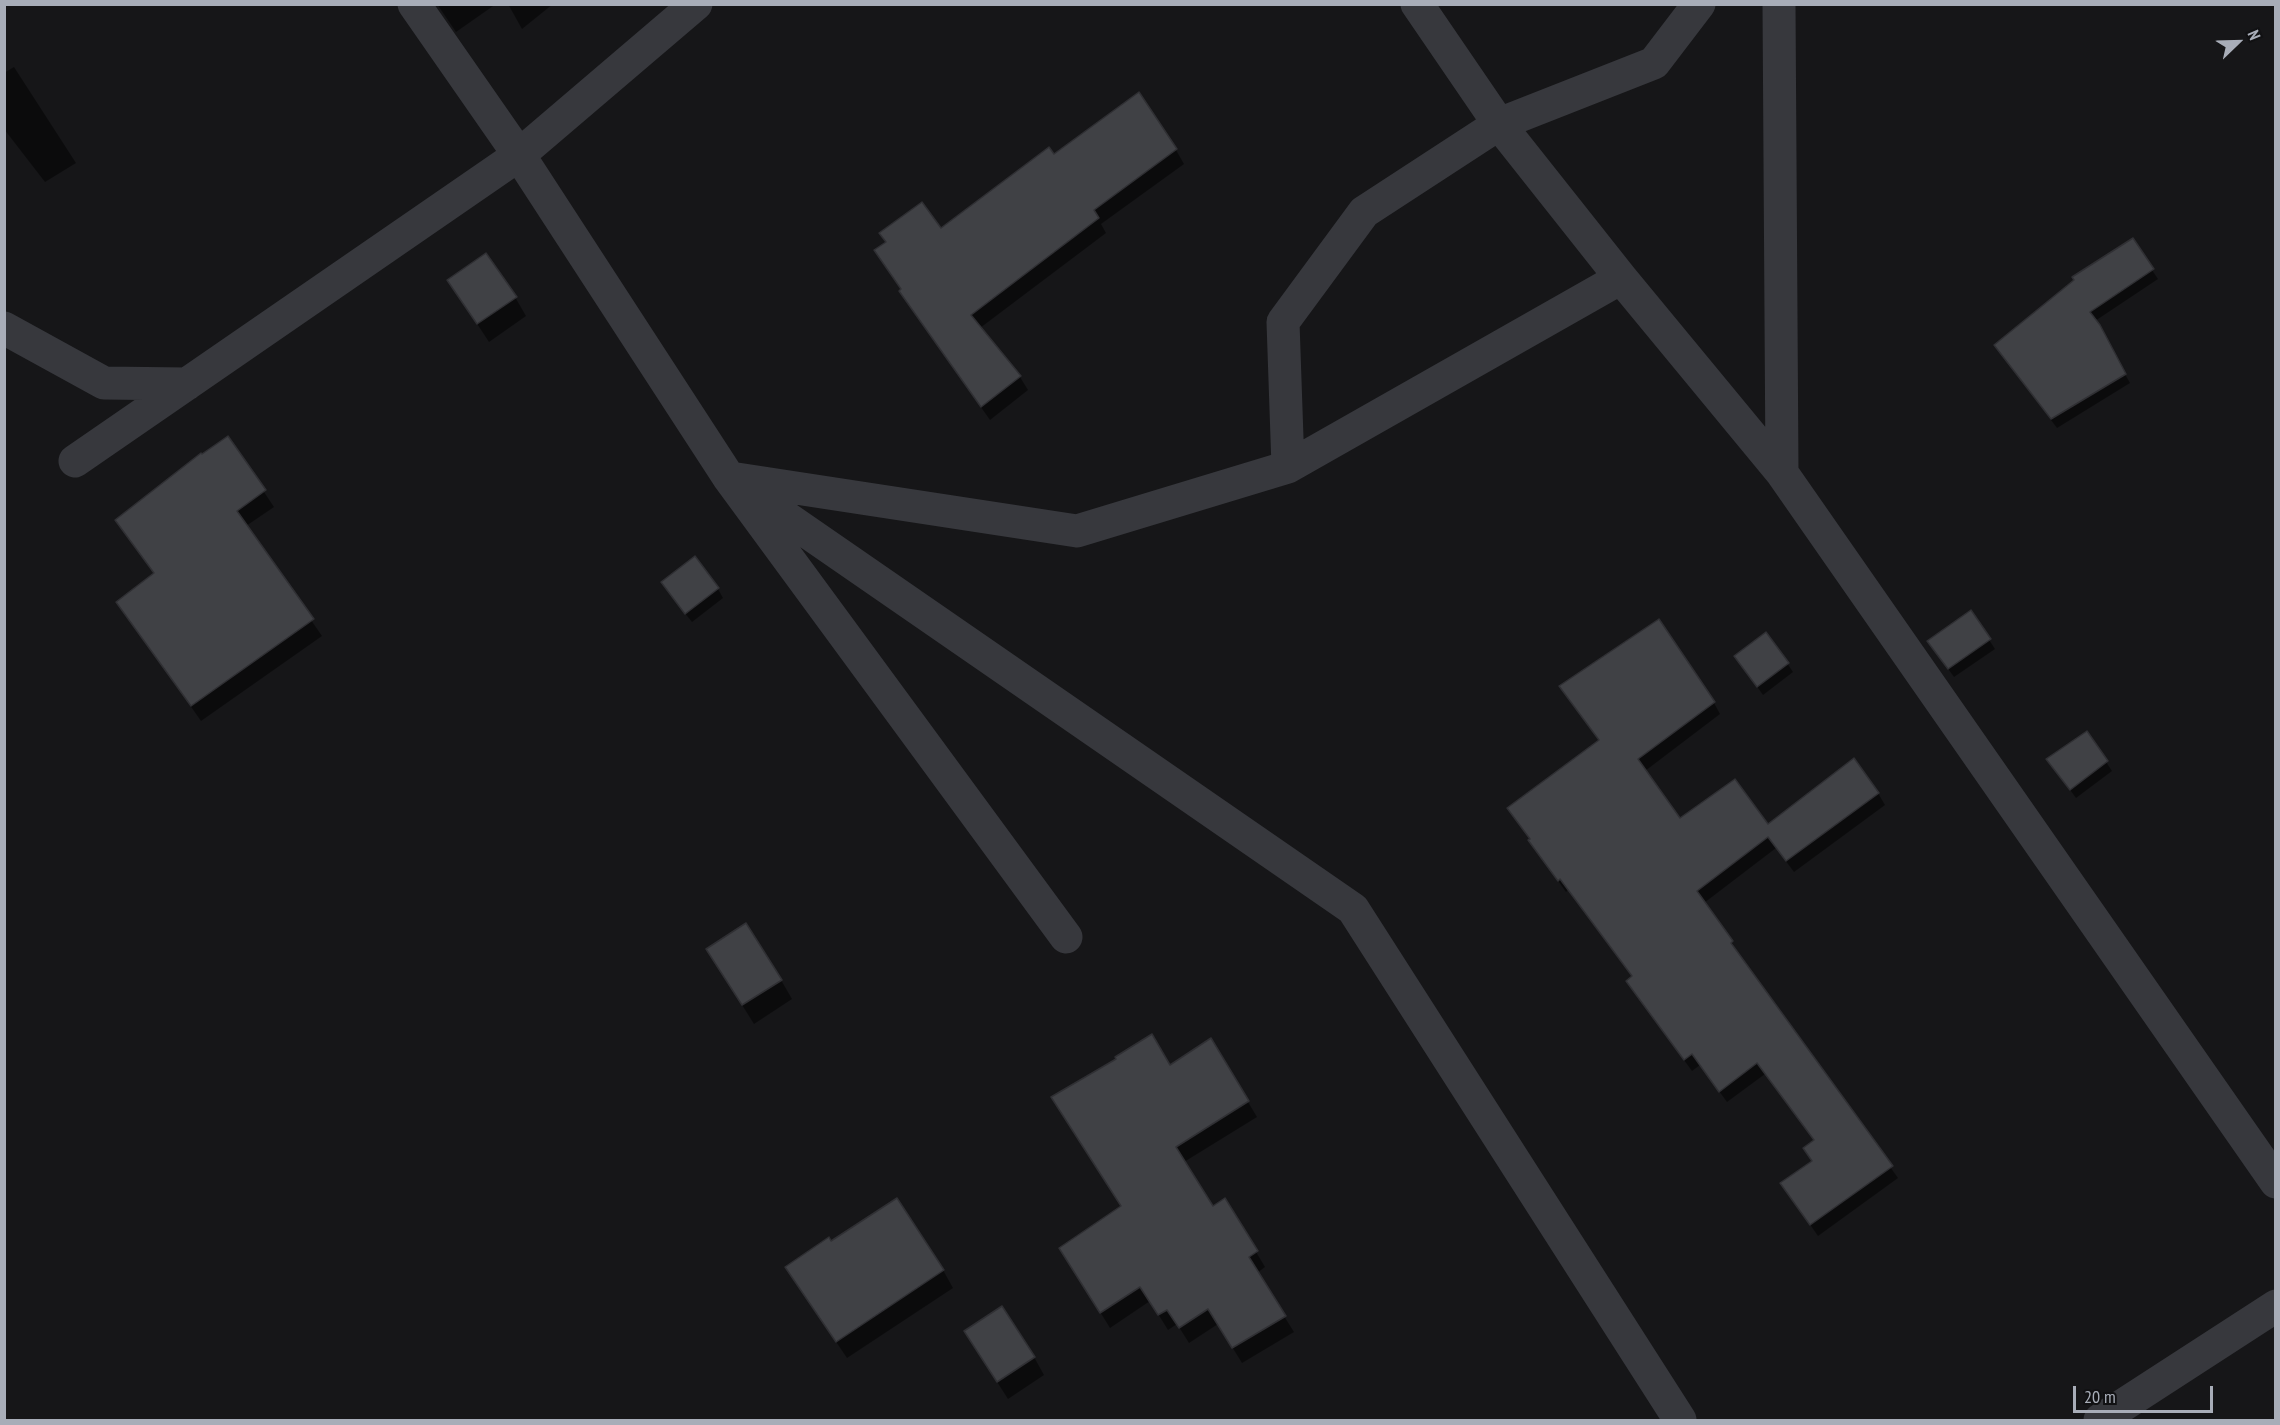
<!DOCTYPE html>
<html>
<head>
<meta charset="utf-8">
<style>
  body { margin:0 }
  #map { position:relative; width:2280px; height:1425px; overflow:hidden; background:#161618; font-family:"PT Sans Narrow",sans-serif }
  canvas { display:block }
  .frame { position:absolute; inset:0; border:6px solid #a8adb8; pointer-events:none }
  .north { position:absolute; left:2208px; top:12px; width:60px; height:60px; -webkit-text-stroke:4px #111113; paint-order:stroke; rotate:67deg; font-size:16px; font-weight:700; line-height:24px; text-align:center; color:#a8adb8 }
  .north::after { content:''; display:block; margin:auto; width:21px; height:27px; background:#a8adb8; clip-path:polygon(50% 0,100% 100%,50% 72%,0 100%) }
  .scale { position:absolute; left:2073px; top:1386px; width:140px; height:27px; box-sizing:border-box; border:3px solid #a8adb8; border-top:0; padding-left:8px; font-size:18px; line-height:21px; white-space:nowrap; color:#a8adb8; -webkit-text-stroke:4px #111113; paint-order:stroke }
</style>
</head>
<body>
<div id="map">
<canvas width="2280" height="1425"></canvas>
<div class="frame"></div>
<div class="north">N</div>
<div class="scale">20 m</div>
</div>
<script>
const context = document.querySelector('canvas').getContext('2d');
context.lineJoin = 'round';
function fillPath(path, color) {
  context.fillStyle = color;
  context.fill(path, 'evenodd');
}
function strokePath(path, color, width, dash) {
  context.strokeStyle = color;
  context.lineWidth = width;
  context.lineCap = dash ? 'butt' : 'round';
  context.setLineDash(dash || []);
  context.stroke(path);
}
fillPath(new Path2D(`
  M 437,4 L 496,4 L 456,32 Z
  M 508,4 L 553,4 L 522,29 Z
  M 14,67 L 76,163 L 45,182 L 4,129 L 4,73 Z
  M 1176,150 L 1184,164 L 1101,224 L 1106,233 L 980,328 L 1020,377 L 1028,390 L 990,420 L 909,305 L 902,291 L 884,265 L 876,251 L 887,243 L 881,234 L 941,230 L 1054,156 Z
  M 2132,240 L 2158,279 L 2095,321 L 2130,383 L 2057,428 L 2001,354 Z
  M 449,281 L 515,297 L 526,316 L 489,342 Z
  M 228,438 L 274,507 L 246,526 L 322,636 L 201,721 L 118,602 L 155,574 L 117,520 Z
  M 718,589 L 723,598 L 692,622 L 668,592 Z
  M 1971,612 L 1995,649 L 1954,677 L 1929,642 Z
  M 1736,657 L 1787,663 L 1793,672 L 1763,695 Z
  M 1568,698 L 1714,703 L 1720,714 L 1645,771 L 1680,820 L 1768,826 L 1878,793 L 1885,805 L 1794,872 L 1776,848 L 1704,903 L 1732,942 L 1738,954 L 1898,1178 L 1818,1236 L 1782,1184 L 1813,1162 L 1815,1141 L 1765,1074 L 1727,1102 L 1700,1065 L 1692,1071 L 1635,993 L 1633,978 L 1568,890 L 1566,892 L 1530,841 L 1600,742 Z
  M 2087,733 L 2112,771 L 2076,798 L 2048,760 Z
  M 719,968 L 781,980 L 792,999 L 754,1024 Z
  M 1169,1067 L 1248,1102 L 1257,1117 L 1184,1162 L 1213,1208 L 1225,1200 L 1265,1267 L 1257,1273 L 1294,1332 L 1242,1363 L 1218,1324 L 1189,1343 L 1177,1324 L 1168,1330 L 1150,1301 L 1110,1328 L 1070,1263 L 1122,1207 Z
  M 831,1243 L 943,1270 L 953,1288 L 847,1358 L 797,1284 Z
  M 976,1349 L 1034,1357 L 1044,1375 L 1008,1399 Z`), '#0007');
const building = new Path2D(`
  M 1139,92 L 1177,149 L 1094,210 L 1099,218 L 971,315 L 1021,376 L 981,407 L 899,291 L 901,289 L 874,250 L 886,242 L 879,233 L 922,202 L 941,228 L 1049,147 L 1054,154 Z
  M 2133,238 L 2154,269 L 2090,312 L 2100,325 L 2126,374 L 2051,419 L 1994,345 L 2074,280 L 2072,277 Z
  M 486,253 L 517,297 L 477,324 L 447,280 Z
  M 228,436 L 266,490 L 237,511 L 314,619 L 191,706 L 116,602 L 154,573 L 115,520 L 201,453 L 202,454 Z
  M 695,556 L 719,588 L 685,614 L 661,582 Z
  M 1971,610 L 1991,639 L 1948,669 L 1927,641 Z
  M 1659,619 L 1715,702 L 1638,759 L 1680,818 L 1735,779 L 1768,824 L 1854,758 L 1879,793 L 1786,861 L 1768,837 L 1697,891 L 1733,941 L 1731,943 L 1893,1166 L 1810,1225 L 1780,1183 L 1812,1161 L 1803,1148 L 1814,1140 L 1757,1063 L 1719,1092 L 1692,1054 L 1684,1060 L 1626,981 L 1632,976 L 1560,879 L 1558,881 L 1528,840 L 1530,839 L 1507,808 L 1599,740 L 1559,686 Z
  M 1766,632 L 1789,663 L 1757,687 L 1734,656 Z
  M 2087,731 L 2108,761 L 2070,790 L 2046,759 Z
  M 746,923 L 782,980 L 742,1005 L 706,949 Z
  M 1152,1034 L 1170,1065 L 1211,1038 L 1249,1101 L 1176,1147 L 1213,1206 L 1225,1198 L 1258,1251 L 1249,1257 L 1286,1316 L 1232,1348 L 1208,1309 L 1179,1328 L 1167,1310 L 1158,1315 L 1140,1287 L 1100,1313 L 1059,1248 L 1121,1206 L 1051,1097 L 1116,1059 L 1115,1057 Z
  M 897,1198 L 944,1270 L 836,1342 L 785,1267 L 829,1237 L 831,1241 Z
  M 1002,1306 L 1035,1357 L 997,1382 L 964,1331 Z`);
fillPath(building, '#404145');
strokePath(building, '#303034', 1.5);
strokePath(new Path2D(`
  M 414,4 L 519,155 L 729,478 L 1066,937
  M 1417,4 L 1499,124 L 1621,278 L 1782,473 L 2276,1182
  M 1779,4 L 1782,473
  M 4,328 L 104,383 L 187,384
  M 75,461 L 519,155 L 696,4
  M 1288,467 L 1283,322 L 1364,212 L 1499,124 L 1654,63 L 1699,4
  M 729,478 L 1353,909 L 1680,1420
  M 737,479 L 1077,531 L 1288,467 L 1621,278
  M 2100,1420 L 2276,1306`), '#37383d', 33);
</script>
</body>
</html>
